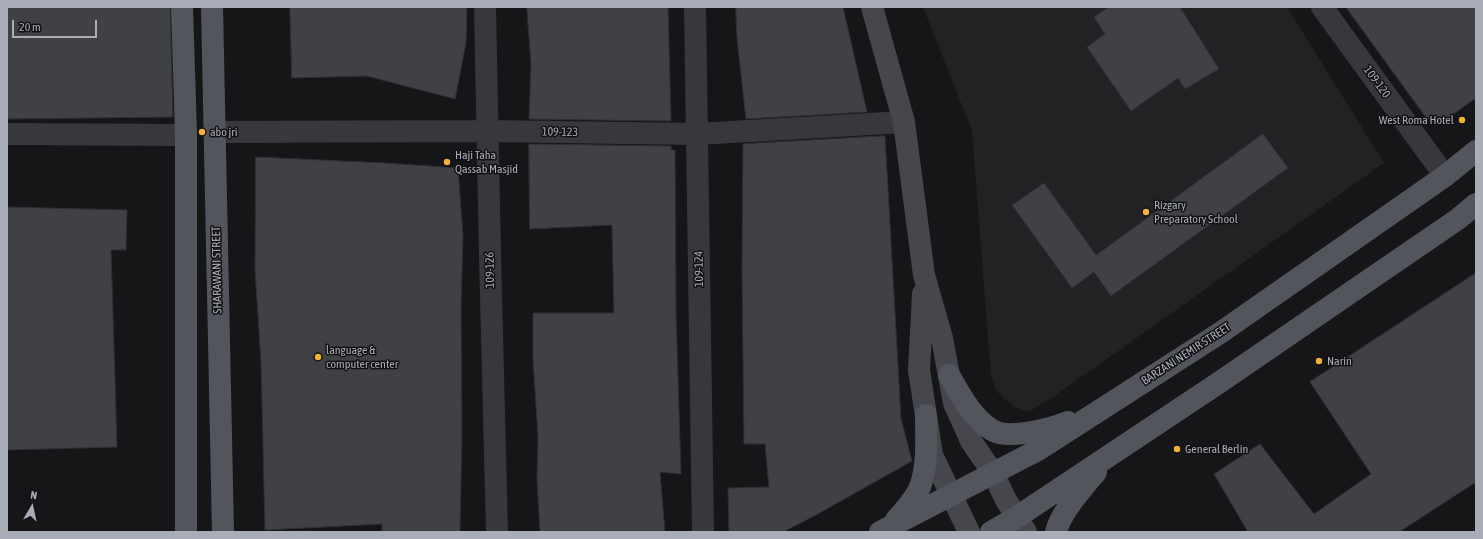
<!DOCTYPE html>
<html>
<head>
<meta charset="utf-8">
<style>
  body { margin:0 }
  #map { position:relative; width:1483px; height:539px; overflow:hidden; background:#161618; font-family:"Asap Condensed",sans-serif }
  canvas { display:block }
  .frame { position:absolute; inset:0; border:8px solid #a8adb8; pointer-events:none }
  .north { position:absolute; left:12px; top:487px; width:40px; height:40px; -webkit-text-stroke:3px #111113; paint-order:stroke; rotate:9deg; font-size:11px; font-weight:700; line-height:16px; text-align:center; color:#a8adb8 }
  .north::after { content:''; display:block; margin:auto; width:14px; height:18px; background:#a8adb8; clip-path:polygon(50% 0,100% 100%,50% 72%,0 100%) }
  .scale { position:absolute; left:12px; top:20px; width:85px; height:18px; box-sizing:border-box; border:2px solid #a8adb8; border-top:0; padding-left:5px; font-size:12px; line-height:14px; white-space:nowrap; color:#a8adb8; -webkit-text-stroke:3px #111113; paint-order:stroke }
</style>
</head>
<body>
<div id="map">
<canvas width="1483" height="539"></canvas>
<div class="frame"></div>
<div class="north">N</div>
<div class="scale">20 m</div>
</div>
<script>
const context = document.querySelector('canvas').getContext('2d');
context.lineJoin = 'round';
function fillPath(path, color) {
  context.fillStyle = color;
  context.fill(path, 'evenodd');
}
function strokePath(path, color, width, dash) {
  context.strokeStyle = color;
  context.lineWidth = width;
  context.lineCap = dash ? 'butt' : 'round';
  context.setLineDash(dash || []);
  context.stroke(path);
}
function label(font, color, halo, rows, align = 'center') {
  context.font = font + ' "Asap Condensed",sans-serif';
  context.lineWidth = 3;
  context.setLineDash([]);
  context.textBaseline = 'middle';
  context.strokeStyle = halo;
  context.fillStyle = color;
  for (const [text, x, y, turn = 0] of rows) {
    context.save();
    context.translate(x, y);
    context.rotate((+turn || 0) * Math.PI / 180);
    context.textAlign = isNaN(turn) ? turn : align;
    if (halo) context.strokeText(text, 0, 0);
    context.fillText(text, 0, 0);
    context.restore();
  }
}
fillPath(new Path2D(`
  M 923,7 L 1287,7 L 1384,163 L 1053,397 L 1032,410 L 1025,411 L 1015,407 L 1004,399 L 996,390 L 991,377 L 972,131 Z`), '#222225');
const building = new Path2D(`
  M 7,7 L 170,7 L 173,117 L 7,119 Z
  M 290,7 L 467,7 L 466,43 L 455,99 L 367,76 L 292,78 Z
  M 527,7 L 668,7 L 671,121 L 529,119 L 531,65 Z
  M 736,7 L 843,7 L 867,112 L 746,119 L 737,38 Z
  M 1109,7 L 1180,7 L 1219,69 L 1185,89 L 1178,78 L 1131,111 L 1087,47 L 1105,34 L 1094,17 Z
  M 1346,7 L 1476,7 L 1476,98 L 1442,122 L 1428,120 Z
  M 1263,134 L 1288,168 L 1111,296 L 1094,272 L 1072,288 L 1012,205 L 1044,183 L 1096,255 Z
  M 885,136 L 901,419 L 912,461 L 816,515 L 783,532 L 729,532 L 728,488 L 769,487 L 765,444 L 744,444 L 742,267 L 743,144 Z
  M 529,144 L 671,146 L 671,150 L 675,150 L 676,315 L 681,474 L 660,472 L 665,532 L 540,532 L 537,479 L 538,437 L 533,359 L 533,313 L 614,313 L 612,225 L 530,229 Z
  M 256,157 L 385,163 L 458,168 L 463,236 L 461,309 L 462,435 L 460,532 L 382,532 L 382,524 L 265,530 L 261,361 L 255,270 Z
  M 7,207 L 127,210 L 126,250 L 111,250 L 117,447 L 7,450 Z
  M 1476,273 L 1476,482 L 1399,532 L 1248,532 L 1214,474 L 1260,444 L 1314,514 L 1371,474 L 1310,382 Z`);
fillPath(building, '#404145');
strokePath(building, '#303034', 1);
strokePath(new Path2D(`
  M 485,7 L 490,255 L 497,532
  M 695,7 L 703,532
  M 1322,7 L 1445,176
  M 214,132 L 488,131 L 697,134 L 904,122
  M 7,134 L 186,135`), '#37383d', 22);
strokePath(new Path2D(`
  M 872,7 L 904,122 L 924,275 L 942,338 L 954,403 L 971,441 L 993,473 L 1006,500 L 1026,532
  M 923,294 L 919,370 L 932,455 L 969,532`), '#45474d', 22);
strokePath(new Path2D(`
  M 182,7 L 186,135 L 186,532
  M 212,7 L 223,532
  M 949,375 C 960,394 972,418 992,430 C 1008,440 1051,429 1068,422
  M 896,520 C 905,509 917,498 921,484 C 928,462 926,438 926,415
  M 880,532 L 1038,450 L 1220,333 L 1445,176 L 1476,151
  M 991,532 L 1017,517 L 1217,384 L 1458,219 L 1476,204
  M 1056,532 C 1060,513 1083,488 1096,472`), '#53555c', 22);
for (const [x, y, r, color] of [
  [1462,120,4,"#f2b134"],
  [202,132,4,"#f2b134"],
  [447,162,4,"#f2b134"],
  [1146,212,4,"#f2b134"],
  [318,357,4,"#f2b134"],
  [1319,361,4,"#f2b134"],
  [1177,449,4,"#f2b134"]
]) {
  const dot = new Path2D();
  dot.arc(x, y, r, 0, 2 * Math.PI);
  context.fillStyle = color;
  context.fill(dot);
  strokePath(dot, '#111113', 1.5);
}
label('12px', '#a8adb8', '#111113', [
  ["109-120",1377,82,54],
  ["109-123",560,132,1],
  ["109-124",699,269,-91],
  ["SHARAWANI STREET",217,270,-91],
  ["109-126",490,270,-91],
  ["BARZANI NEMIR STREET",1186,354,-33]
]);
label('12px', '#a8adb8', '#111113', [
  ["West Roma Hotel",1454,120,"right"],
  ["abo jri",210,132],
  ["Haji Taha",455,155],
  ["Qassab Masjid",455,169],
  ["Rizgary",1154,205],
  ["Preparatory School",1154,219],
  ["language &",326,350],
  ["computer center",326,364],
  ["Narin",1327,361],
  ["General Berlin",1185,449]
], 'left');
</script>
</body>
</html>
